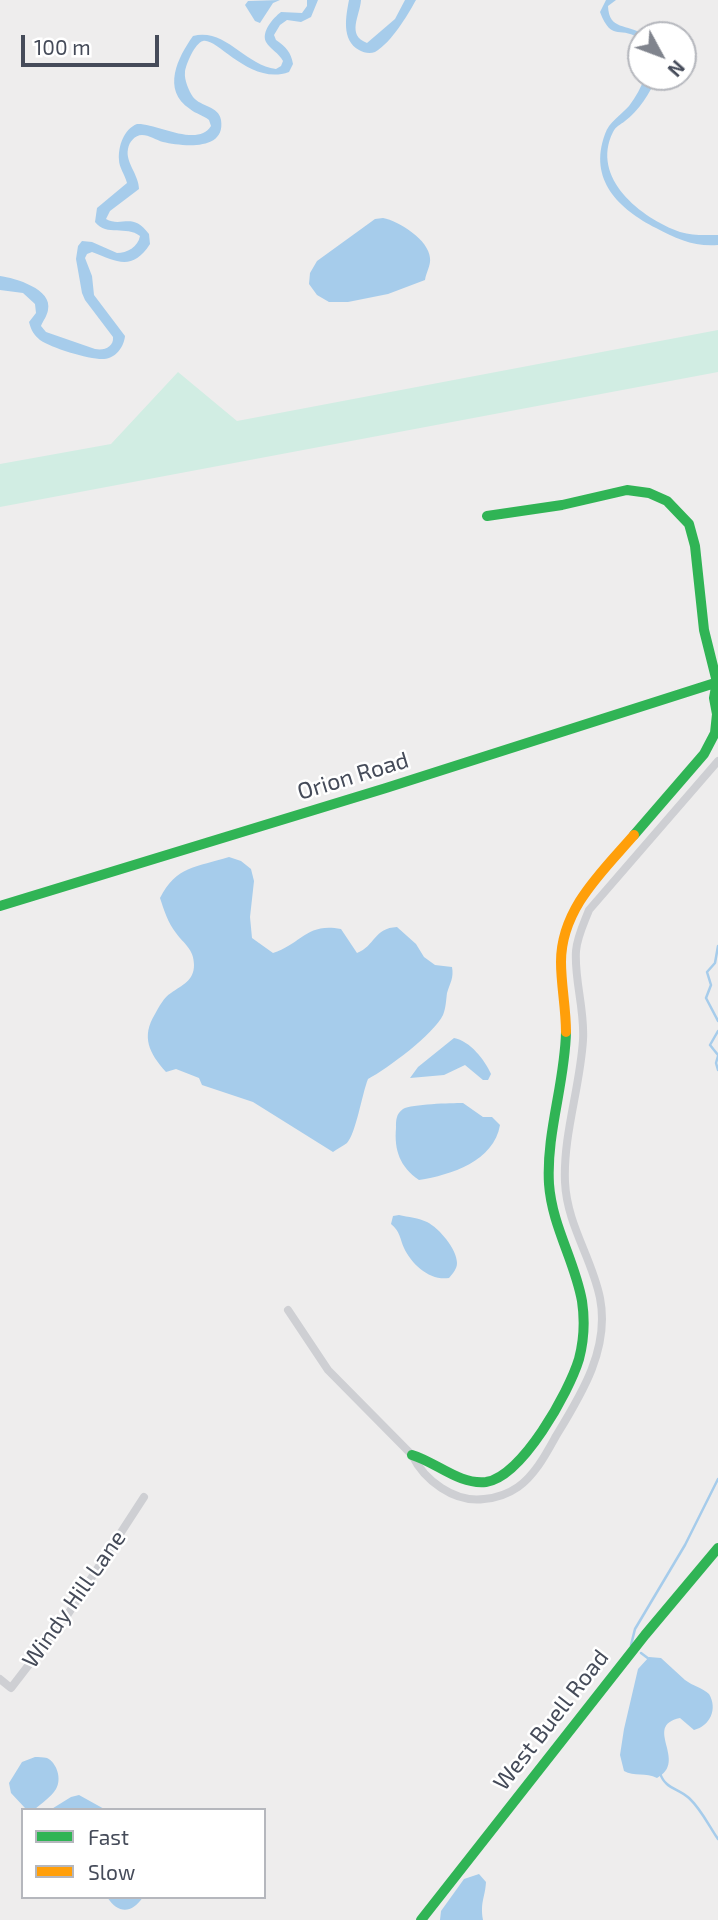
<!DOCTYPE html>
<html>
<head>
<meta charset="utf-8">
<style>
  body { margin:0 }
  #map { position:relative; width:718px; height:1920px; overflow:hidden; background:#eeeded; font-family:"Exo 2",sans-serif }
  canvas { display:block }
  .legend { position:absolute; left:21px; top:1808px; width:245px; height:91px; box-sizing:border-box; background:#fff; border:2px solid #b5b7bd; margin:0; padding:9px 12px; list-style:none; font-size:21px; color:#454b59 }
  .legend li { display:flex; align-items:center; gap:14px; height:35px }
  .legend b { width:35px; border:2px solid #b5b7bd }
  .north { position:absolute; left:627px; top:21px; width:70px; height:70px; box-sizing:border-box; background:#fff; border:2px solid #b5b7bd; border-radius:50%; rotate:131deg; font-size:19px; font-weight:700; line-height:28px; text-align:center; color:#454b59 }
  .north::after { content:''; display:block; margin:auto; width:24px; height:32px; background:#80848d; clip-path:polygon(50% 0,100% 100%,50% 72%,0 100%) }
  .scale { position:absolute; left:21px; top:35px; width:138px; height:32px; box-sizing:border-box; border:4px solid #454b59; border-top:0; padding-left:9px; font-size:21px; line-height:24px; white-space:nowrap; color:#454b59; -webkit-text-stroke:5px #fff; paint-order:stroke }
</style>
</head>
<body>
<div id="map">
<canvas width="718" height="1920"></canvas>
<ul class="legend">
<li><b style="height:9px;background:#30b455"></b>Fast</li>
<li><b style="height:9px;background:#ff9f0a"></b>Slow</li>
</ul>
<div class="north">N</div>
<div class="scale">100 m</div>
</div>
<script>
const context = document.querySelector('canvas').getContext('2d');
context.lineJoin = 'round';
function fillPath(path, color) {
  context.fillStyle = color;
  context.fill(path, 'evenodd');
}
function strokePath(path, color, width, dash) {
  context.strokeStyle = color;
  context.lineWidth = width;
  context.lineCap = dash ? 'butt' : 'round';
  context.setLineDash(dash || []);
  context.stroke(path);
}
function label(font, color, halo, rows, align = 'center') {
  context.font = font + ' "Exo 2",sans-serif';
  context.lineWidth = 5;
  context.setLineDash([]);
  context.textBaseline = 'middle';
  context.strokeStyle = halo;
  context.fillStyle = color;
  for (const [text, x, y, turn = 0] of rows) {
    context.save();
    context.translate(x, y);
    context.rotate((+turn || 0) * Math.PI / 180);
    context.textAlign = isNaN(turn) ? turn : align;
    if (halo) context.strokeText(text, 0, 0);
    context.fillText(text, 0, 0);
    context.restore();
  }
}
fillPath(new Path2D(`
  M 718,330 L 718,372 L 0,507 L 0,464 L 111,444 L 178,372 L 237,421 Z`), '#d1ede3');
fillPath(new Path2D(`
  M 280,0 L 273,3 L 260,23 L 255,21 L 245,5 L 248,1 Z
  M 307,0 L 318,0 L 311,17 L 301,22 L 287,20 L 280,25 L 274,35 L 276,40 C 286,47 291,52 293,64 L 289,72 C 250,86 217,37 203,41 C 195,43 186,64 185,72 C 184,80 189,91 193,97 C 201,107 219,106 221,120 C 226,152 181,146 163,142 C 156,140 149,135 142,135 C 135,135 129,142 128,149 C 125,162 139,175 139,189 L 110,211 L 106,219 C 122,228 132,211 149,234 L 150,244 C 132,272 116,261 92,252 L 87,254 L 85,258 L 92,276 L 94,295 L 125,336 C 124,347 116,358 104,359 C 91,360 51,348 40,340 C 34,335 31,330 29,322 L 36,313 L 35,304 L 23,293 L 0,290 L 0,276 C 15,278 53,289 48,310 C 47,316 43,321 41,326 L 46,332 L 95,349 C 104,351 114,347 113,337 L 85,300 L 82,293 L 76,259 L 78,246 L 82,241 L 92,242 L 117,253 C 127,253 138,247 140,236 C 126,225 107,237 95,222 L 97,208 L 127,183 C 125,175 119,167 119,160 C 118,146 124,129 137,124 C 156,123 198,148 211,126 L 209,120 C 203,115 196,114 190,109 C 161,90 178,57 193,36 C 226,28 244,65 276,69 L 281,66 L 283,61 C 279,53 270,49 266,42 C 261,32 273,18 281,12 L 302,13 L 307,6 Z
  M 349,0 L 361,0 C 360,16 346,35 367,43 L 395,19 L 405,0 L 416,0 C 407,16 392,42 375,52 C 370,54 364,53 359,50 C 341,40 346,16 349,0 Z
  M 606,0 L 616,0 L 608,6 C 609,31 627,23 644,35 L 641,35 L 641,40 C 622,24 612,44 600,12 Z
  M 645,77 L 656,77 C 651,93 638,111 625,121 C 620,125 616,126 613,132 C 590,178 641,218 680,232 C 693,236 705,235 718,235 L 718,245 C 695,247 676,239 656,228 C 619,209 588,180 605,134 C 609,122 621,115 629,106 C 636,97 641,87 645,77 Z
  M 383,218 C 399,221 429,240 430,258 C 431,265 426,273 425,280 L 388,294 L 348,302 L 329,302 L 317,295 L 309,284 L 310,273 L 317,261 L 375,219 Z
  M 229,857 L 241,861 L 251,869 L 254,881 L 250,917 L 252,938 L 273,953 C 301,944 307,922 341,929 L 357,953 C 375,946 374,928 397,927 L 416,944 L 424,957 L 435,965 L 452,967 C 454,978 450,983 447,993 C 446,1000 446,1008 443,1015 C 434,1034 387,1069 368,1079 C 362,1094 356,1133 347,1143 C 343,1146 337,1149 333,1152 L 253,1102 L 202,1085 L 199,1078 L 176,1069 L 166,1072 C 149,1053 141,1037 155,1014 C 159,1007 164,997 171,993 C 182,985 194,981 194,965 C 194,949 184,944 176,933 C 168,923 164,910 160,898 C 176,866 197,867 229,857 Z
  M 454,1038 C 470,1041 485,1060 491,1074 L 488,1080 L 483,1080 L 465,1065 L 444,1075 L 410,1078 L 418,1067 Z
  M 463,1103 L 483,1117 L 492,1117 L 500,1125 C 494,1161 451,1175 419,1180 C 400,1167 394,1150 396,1128 C 396,1120 396,1114 403,1109 C 412,1104 451,1103 463,1103 Z
  M 399,1215 C 408,1217 419,1218 427,1222 C 439,1228 457,1249 457,1263 C 457,1269 453,1273 449,1278 C 430,1281 412,1265 404,1248 C 400,1239 400,1231 391,1224 L 393,1216 Z
  M 649,1657 L 661,1658 C 669,1665 677,1673 685,1680 C 693,1686 703,1688 709,1694 C 718,1709 710,1726 694,1730 L 680,1718 C 642,1726 689,1761 657,1778 C 646,1772 634,1777 624,1771 L 620,1755 L 624,1729 L 638,1669 Z
  M 35,1757 C 39,1757 43,1757 47,1758 C 57,1763 62,1779 56,1789 C 51,1797 42,1803 35,1809 L 25,1808 L 11,1793 L 9,1783 L 22,1762 Z
  M 79,1795 L 106,1810 L 50,1810 L 71,1797 Z
  M 479,1874 L 486,1882 C 485,1898 480,1902 483,1920 L 440,1920 L 441,1911 L 464,1879 Z
  M 107,1897 L 143,1897 C 132,1913 119,1915 107,1897 Z`), '#a6cceb');
strokePath(new Path2D(`
  M 718,946 L 715,963 L 707,972 L 711,985 L 706,998 L 718,1021
  M 718,1031 L 710,1045 L 718,1055
  M 718,1056 L 716,1063 L 718,1070
  M 631,1645 L 635,1629 L 685,1545 L 718,1479
  M 641,1653 L 649,1659
  M 660,1773 C 665,1789 678,1788 689,1798 C 701,1809 709,1826 718,1839`), '#a6cceb', 2.5);
strokePath(new Path2D(`
  M 288,1310 L 328,1370 L 412,1455 C 424,1480 454,1503 484,1499 C 496,1498 508,1494 518,1487 C 535,1475 546,1454 556,1436 C 581,1395 610,1349 600,1298 C 592,1258 567,1225 565,1182 C 563,1135 580,1088 583,1040 C 585,1010 574,979 576,951 C 577,937 584,923 589,910 L 718,761
  M 0,1679 L 11,1688 L 68,1614 L 144,1497`), '#cecfd3', 8);
strokePath(new Path2D(`
  M 487,516 L 562,505 L 627,490 L 649,493 L 667,501 L 689,524 L 695,546 L 704,630 L 717,682 L 714,698 L 717,714 L 715,733 L 704,754 L 634,835
  M 0,906 L 386,788 L 718,682
  M 412,1455 C 436,1462 459,1485 486,1482 C 522,1477 569,1392 579,1359 C 584,1340 585,1321 582,1301 C 575,1261 552,1226 549,1184 C 546,1133 565,1083 566,1032
  M 421,1920 L 645,1635 L 718,1548`), '#30b455', 10);
strokePath(new Path2D(`
  M 566,1032 C 566,1008 561,985 561,962 C 561,909 602,872 634,835`), '#ff9f0a', 10);
label('23px', '#454b59', '#fff', [
  ["Orion Road",353,776,-17],
  ["Windy Hill Lane",74,1599,-55],
  ["West Buell Road",551,1720,-52]
]);
</script>
</body>
</html>
